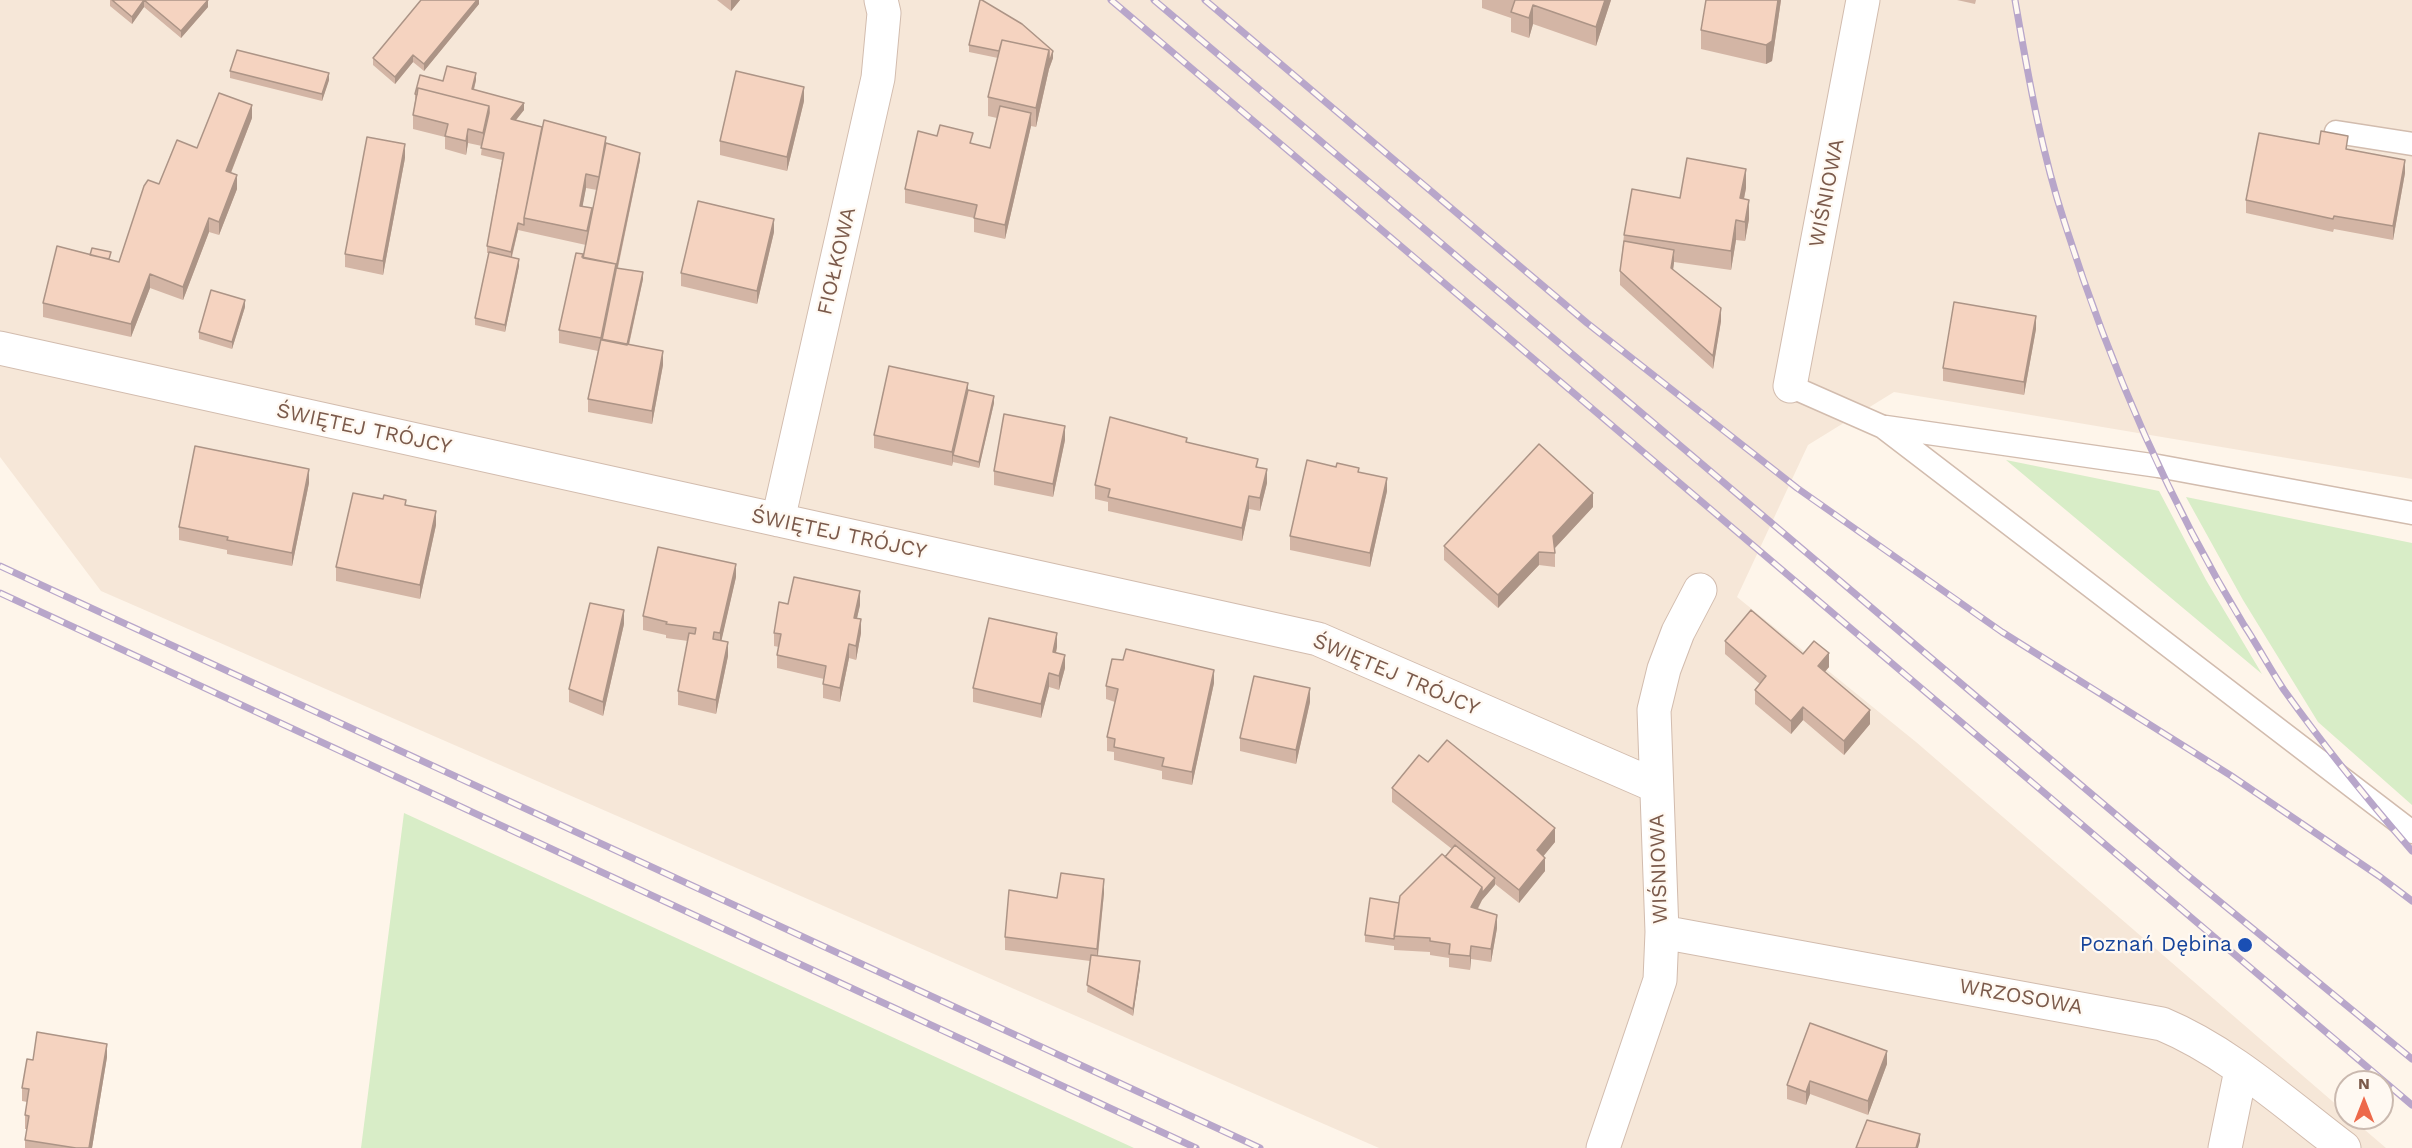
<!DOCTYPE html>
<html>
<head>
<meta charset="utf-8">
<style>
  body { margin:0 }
  #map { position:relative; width:2412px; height:1148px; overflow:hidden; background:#fef5ea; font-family:"Work Sans",sans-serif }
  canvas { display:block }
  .north { position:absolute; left:2334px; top:1070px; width:60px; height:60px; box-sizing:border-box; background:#fff9f2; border:2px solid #cab9af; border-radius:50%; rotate:0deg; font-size:16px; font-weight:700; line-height:24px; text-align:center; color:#7b5a4b }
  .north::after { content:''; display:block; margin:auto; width:21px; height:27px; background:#ed694a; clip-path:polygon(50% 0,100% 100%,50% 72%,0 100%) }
</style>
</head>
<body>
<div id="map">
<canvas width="2412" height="1148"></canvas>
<div class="north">N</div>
</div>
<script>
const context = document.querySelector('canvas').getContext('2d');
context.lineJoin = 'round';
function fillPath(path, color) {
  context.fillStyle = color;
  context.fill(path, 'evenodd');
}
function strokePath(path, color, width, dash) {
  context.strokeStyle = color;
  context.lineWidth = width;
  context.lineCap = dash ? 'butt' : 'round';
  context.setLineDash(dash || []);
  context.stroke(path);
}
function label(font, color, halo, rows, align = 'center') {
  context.font = font + ' "Work Sans",sans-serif';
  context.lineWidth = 4.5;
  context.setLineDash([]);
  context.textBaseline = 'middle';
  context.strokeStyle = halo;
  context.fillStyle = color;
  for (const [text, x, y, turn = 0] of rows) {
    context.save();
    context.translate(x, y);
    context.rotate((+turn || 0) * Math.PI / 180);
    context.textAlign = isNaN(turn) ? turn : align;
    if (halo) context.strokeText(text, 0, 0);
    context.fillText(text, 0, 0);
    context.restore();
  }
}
fillPath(new Path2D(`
  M 0,0 L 2412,0 L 2412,479 L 1894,392 L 1808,445 L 1737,597 L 1916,742 L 2346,1113 L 2346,1118 L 2351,1118 L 2386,1148 L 1379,1148 L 101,591 L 0,457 Z`), '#f6e7d8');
fillPath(new Path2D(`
  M 2006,460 L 2159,491 L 2206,580 L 2262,674 Z
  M 2186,497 L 2412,543 L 2412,805 L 2318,722 L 2243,600 Z
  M 404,813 L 1134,1148 L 361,1148 Z`), '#d8edc7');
const service = new Path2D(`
  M 2336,132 L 2412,144
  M 1790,386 L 1883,427 L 2412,832
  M 1886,427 L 2158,466 L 2412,513`);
const minor = new Path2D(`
  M 0,348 L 1318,639 L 1656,786
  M 1790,386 L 1863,0
  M 778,520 L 878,78 L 884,13 L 881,0
  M 1662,932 L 2162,1024 C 2229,1052 2286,1104 2344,1148
  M 1603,1148 L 1660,980 L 1662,932 L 1654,710 L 1664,669 L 1678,632 L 1700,590
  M 2225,1148 L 2241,1070`);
strokePath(service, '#d2bcae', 25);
strokePath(minor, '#d2bcae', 35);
strokePath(service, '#fff', 22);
strokePath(minor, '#fff', 33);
const rail = new Path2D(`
  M 1111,0 L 2412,1105
  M 1154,0 L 2186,874 L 2412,1059
  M 1205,0 L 1587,323 L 1797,488 L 2002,632 L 2230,775 L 2379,876 L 2412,901
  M 2015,0 C 2028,75 2041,151 2065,224 C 2109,363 2168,500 2244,625 C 2258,646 2270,669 2284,690 C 2324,746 2367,799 2412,851
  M 0,566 L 1260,1148
  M 0,593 L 1196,1148`);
strokePath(rail, '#b8a6ca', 7);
strokePath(rail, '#fff9f2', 4.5, [14]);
fillPath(new Path2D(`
  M 110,0 L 208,0 L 208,7 L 181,38 L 144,7 L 132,24 L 110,6 Z
  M 479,0 L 479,4 L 424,71 L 413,62 L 395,84 L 373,65 L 373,58 Z
  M 717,0 L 740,0 L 731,11 Z
  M 1482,0 L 1611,0 L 1596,46 L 1533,24 L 1529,38 L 1511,32 L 1511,18 L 1482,8 Z
  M 1781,0 L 1772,61 L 1766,64 L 1701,49 L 1701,30 Z
  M 1957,0 L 1976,0 L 1975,4 Z
  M 969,45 L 1053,58 L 1049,69 L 1036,127 L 1031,126 L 1005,239 L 974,232 L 974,218 L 905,203 L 905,189 L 990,148 L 997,118 L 988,116 L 988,97 L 998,58 L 969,52 Z
  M 230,71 L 329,80 L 322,101 L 230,78 Z
  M 476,80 L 474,90 L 524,110 L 516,120 L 606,143 L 640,160 L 618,268 L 643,279 L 629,345 L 663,365 L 652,424 L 588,412 L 588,399 L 598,351 L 559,343 L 559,330 L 583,257 L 586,245 L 518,230 L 512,257 L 519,266 L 505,332 L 475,325 L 475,318 L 489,253 L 487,253 L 487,246 L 502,160 L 481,155 L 482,146 L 468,143 L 466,155 L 445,149 L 445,137 L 413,129 L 413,115 L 415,101 L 415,94 ZM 586,188 L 597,190 L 592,212 L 582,207 Z
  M 804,101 L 787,171 L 720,155 L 720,141 Z
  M 252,118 L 231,173 L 237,189 L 219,235 L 209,232 L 183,300 L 150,288 L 131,337 L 43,317 L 43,303 L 111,260 L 119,262 L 159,184 Z
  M 2348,150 L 2405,173 L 2393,240 L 2334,229 L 2333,232 L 2246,213 L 2246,200 Z
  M 405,158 L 383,275 L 345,267 L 345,254 Z
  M 1746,188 L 1744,199 L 1749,219 L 1745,241 L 1736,240 L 1731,270 L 1674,262 L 1673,270 L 1721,321 L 1713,369 L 1620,285 L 1620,271 L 1624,235 L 1680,198 Z
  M 774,232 L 757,304 L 681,286 L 681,273 Z
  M 245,307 L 232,349 L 199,339 L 199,332 Z
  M 2036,329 L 2024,395 L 1943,381 L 1943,368 Z
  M 968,390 L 994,403 L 979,468 L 953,462 L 952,466 L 874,448 L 874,435 Z
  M 1065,440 L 1053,497 L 994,485 L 994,471 Z
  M 1187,443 L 1258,467 L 1267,483 L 1260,511 L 1249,509 L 1242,541 L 1108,511 L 1108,502 L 1095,499 L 1095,485 Z
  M 1359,472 L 1387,491 L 1370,567 L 1290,550 L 1290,536 Z
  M 309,483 L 292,566 L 227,554 L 227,550 L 179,540 L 179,527 Z
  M 406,505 L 436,525 L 420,599 L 336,581 L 336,567 Z
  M 1593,507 L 1555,548 L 1555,567 L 1539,565 L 1498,608 L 1444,560 L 1444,546 Z
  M 736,577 L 721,641 L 728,656 L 716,714 L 678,705 L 678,691 L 688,641 L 666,638 L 666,635 L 643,630 L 643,616 Z
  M 788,604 L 860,605 L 857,618 L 861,633 L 856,660 L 849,658 L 840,702 L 823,698 L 823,684 L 824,679 L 777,668 L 777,655 L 779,647 L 774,646 L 774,633 Z
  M 624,624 L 603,716 L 569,702 L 569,689 Z
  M 1725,641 L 1803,654 L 1829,667 L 1825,672 L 1870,724 L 1844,755 L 1803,720 L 1791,734 L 1755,704 L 1755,690 L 1760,684 L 1725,654 Z
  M 1057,647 L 1056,653 L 1065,668 L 1059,690 L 1049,687 L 1041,718 L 973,702 L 973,688 Z
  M 1214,683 L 1192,785 L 1162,779 L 1162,771 L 1114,760 L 1114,752 L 1107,751 L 1107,737 L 1115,702 L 1106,699 L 1106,686 Z
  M 1310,702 L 1296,764 L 1240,751 L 1240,738 Z
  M 1428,762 L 1555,842 L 1543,856 L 1545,871 L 1519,903 L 1495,884 L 1482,900 L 1478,909 L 1497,928 L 1491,962 L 1471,959 L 1470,970 L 1449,967 L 1449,958 L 1430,955 L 1430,952 L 1394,950 L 1394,946 L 1365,942 L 1365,935 L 1399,903 L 1452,849 L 1392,802 L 1392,788 Z
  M 1104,893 L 1098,956 L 1140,968 L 1133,1016 L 1087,992 L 1090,961 L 1005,950 L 1005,937 L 1057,898 Z
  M 107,1057 L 92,1148 L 25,1148 L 25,1140 L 27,1129 L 25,1129 L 25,1115 L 27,1102 L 22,1101 L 22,1088 L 33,1060 Z
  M 1887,1064 L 1868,1115 L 1810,1094 L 1806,1105 L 1787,1099 L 1787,1085 Z`), '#d3b5a5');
fillPath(new Path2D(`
  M 144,0 L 144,7 L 132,24 L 132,17 Z
  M 208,0 L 208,7 L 181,38 L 181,31 Z
  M 477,0 L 479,0 L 479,4 L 424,71 L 424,64 Z
  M 731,0 L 740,0 L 731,11 Z
  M 1605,0 L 1611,0 L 1596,46 L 1596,27 Z
  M 1778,0 L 1781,0 L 1772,61 L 1766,64 L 1766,45 Z
  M 1533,5 L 1533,24 L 1529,38 L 1529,18 Z
  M 1049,50 L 1049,69 L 1036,127 L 1036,108 Z
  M 1053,51 L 1053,58 L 1049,69 L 1049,63 Z
  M 413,55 L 413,62 L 395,84 L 395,77 Z
  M 329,73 L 329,80 L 322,101 L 322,94 Z
  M 476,73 L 476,80 L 472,96 L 472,89 Z
  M 804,87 L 804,101 L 787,171 L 787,157 Z
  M 524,103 L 524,110 L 511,126 L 511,119 Z
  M 252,105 L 252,118 L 226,185 L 226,171 Z
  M 489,106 L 489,120 L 483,146 L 483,133 Z
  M 1031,113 L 1031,126 L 1005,239 L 1005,225 Z
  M 468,129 L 468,143 L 466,155 L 466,141 Z
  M 405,144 L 405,158 L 383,275 L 383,261 Z
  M 640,153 L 640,160 L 616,275 L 616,268 Z
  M 2405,160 L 2405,173 L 2393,240 L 2393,226 Z
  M 1746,169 L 1746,188 L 1740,218 L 1740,198 Z
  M 586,174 L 586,188 L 580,220 L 580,206 Z
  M 237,175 L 237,189 L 219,235 L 219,222 Z
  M 1749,200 L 1749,219 L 1745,241 L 1745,222 Z
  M 209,218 L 209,232 L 183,300 L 183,287 Z
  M 774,219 L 774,232 L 757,304 L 757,291 Z
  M 1736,220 L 1736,240 L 1731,270 L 1731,251 Z
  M 518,223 L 518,230 L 511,259 L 511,252 Z
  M 1674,250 L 1674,263 L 1671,282 L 1671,268 Z
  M 519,259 L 519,266 L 505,332 L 505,325 Z
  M 616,264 L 616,277 L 601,346 L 601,338 Z
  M 643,272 L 643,279 L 626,357 L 626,350 Z
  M 150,274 L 150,288 L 131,337 L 131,324 Z
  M 245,300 L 245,307 L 232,349 L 232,342 Z
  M 1721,308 L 1721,321 L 1713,369 L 1713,356 Z
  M 2036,316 L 2036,329 L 2024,395 L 2024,382 Z
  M 663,351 L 663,365 L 652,424 L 652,411 Z
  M 968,383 L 968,397 L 953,455 L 952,466 L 952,452 Z
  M 994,396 L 994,403 L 979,468 L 979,462 Z
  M 1065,426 L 1065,440 L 1053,497 L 1053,484 Z
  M 309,469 L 309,483 L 292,566 L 292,553 Z
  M 1267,469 L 1267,483 L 1260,511 L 1260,498 Z
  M 1387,478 L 1387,491 L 1370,567 L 1370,553 Z
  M 1593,493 L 1593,507 L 1553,550 L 1553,536 Z
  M 1249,496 L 1249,509 L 1242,541 L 1242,528 Z
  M 436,511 L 436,525 L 420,599 L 420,585 Z
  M 1539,552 L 1539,565 L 1498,608 L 1498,595 Z
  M 736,564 L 736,577 L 720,647 L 720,633 Z
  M 860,591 L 860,605 L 854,631 L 854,618 Z
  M 624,610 L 624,624 L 603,716 L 603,702 Z
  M 861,619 L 861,633 L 856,660 L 856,646 Z
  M 1057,633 L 1057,647 L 1053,665 L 1053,652 Z
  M 728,642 L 728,656 L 716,714 L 716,700 Z
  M 849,644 L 849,658 L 840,702 L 840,688 Z
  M 1829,653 L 1829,667 L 1818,679 L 1818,666 Z
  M 1065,655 L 1065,668 L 1059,690 L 1059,676 Z
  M 1214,670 L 1214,683 L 1192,785 L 1192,772 Z
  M 1049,673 L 1049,687 L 1041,718 L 1041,704 Z
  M 1310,688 L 1310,702 L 1296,764 L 1296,750 Z
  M 1803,707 L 1803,720 L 1791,734 L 1791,721 Z
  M 1870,710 L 1870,724 L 1844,755 L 1844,741 Z
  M 1555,828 L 1555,842 L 1537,864 L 1537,850 Z
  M 1545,858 L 1545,871 L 1519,903 L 1519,890 Z
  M 1495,878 L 1495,885 L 1482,900 L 1471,921 L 1471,907 L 1482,887 Z
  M 1104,879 L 1104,893 L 1097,962 L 1097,949 Z
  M 1497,915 L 1497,928 L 1491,962 L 1491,949 Z
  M 1471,946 L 1471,959 L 1470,970 L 1470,956 Z
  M 1140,961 L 1140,968 L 1133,1016 L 1133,1009 Z
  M 107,1044 L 107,1057 L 92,1148 L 89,1148 Z
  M 1887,1051 L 1887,1064 L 1868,1115 L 1868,1101 Z
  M 1810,1081 L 1810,1094 L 1806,1105 L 1806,1092 Z
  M 1920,1134 L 1920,1141 L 1918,1148 L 1916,1148 Z`), '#ac9486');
const building = new Path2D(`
  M 112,0 L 208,0 L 181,31 L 144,0 L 132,17 Z
  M 421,0 L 477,0 L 424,64 L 413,55 L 395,77 L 373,58 Z
  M 980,0 L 982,0 L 1022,24 L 1053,51 L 1049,63 L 1049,50 L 1002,40 L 999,51 L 969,45 Z
  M 1515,0 L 1605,0 L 1596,27 L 1533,5 L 1529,18 L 1511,12 Z
  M 1706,0 L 1778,0 L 1772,41 L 1766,45 L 1701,30 Z
  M 1002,40 L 1049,50 L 1036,108 L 988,97 Z
  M 237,50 L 329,73 L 322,94 L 230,71 Z
  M 447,66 L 476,73 L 472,89 L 524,103 L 511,119 L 542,127 L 524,218 L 524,225 L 518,223 L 511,252 L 487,246 L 504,153 L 481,148 L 489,113 L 489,106 L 418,88 L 417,95 L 415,94 L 420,75 L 443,81 Z
  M 736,71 L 804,87 L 787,157 L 720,141 Z
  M 418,88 L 489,106 L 483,133 L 468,129 L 466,141 L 445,136 L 448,124 L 413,115 Z
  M 219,93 L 252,105 L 226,171 L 237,175 L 219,222 L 209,218 L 183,287 L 150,274 L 131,324 L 43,303 L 57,246 L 119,262 L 144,186 L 148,180 L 159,184 L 177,140 L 197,148 Z
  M 1000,106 L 1031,113 L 1005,225 L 974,218 L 977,205 L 905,189 L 918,131 L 937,136 L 940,125 L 973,133 L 970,143 L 990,148 Z
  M 544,120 L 606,137 L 599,177 L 586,174 L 580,206 L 592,208 L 587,231 L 524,218 Z
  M 2321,131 L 2348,136 L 2346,149 L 2405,160 L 2393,226 L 2334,216 L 2333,219 L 2246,200 L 2259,133 L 2319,144 Z
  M 367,137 L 405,144 L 383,261 L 345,254 Z
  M 606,143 L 640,153 L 616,268 L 643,272 L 627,345 L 602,340 L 616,270 L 616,264 L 583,258 Z
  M 1687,158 L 1746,169 L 1740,198 L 1749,200 L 1745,222 L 1736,220 L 1731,251 L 1624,235 L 1632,189 L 1680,198 Z
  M 698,201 L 774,219 L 757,291 L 681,273 Z
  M 1624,241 L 1674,250 L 1671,268 L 1721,308 L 1713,356 L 1620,271 Z
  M 92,248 L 111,252 L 109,259 L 90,255 Z
  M 489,252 L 519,259 L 505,325 L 475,318 Z
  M 576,253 L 583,254 L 582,257 L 616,264 L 601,338 L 559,330 Z
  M 211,290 L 245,300 L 232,342 L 199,332 Z
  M 1954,302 L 2036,316 L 2024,382 L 1943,368 Z
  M 601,339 L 663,351 L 652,411 L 588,399 Z
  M 889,366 L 968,383 L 952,452 L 874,435 Z
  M 968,390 L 994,396 L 979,462 L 953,455 Z
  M 1004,414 L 1065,426 L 1053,484 L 994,471 Z
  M 1110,417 L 1187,438 L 1186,442 L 1258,459 L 1256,467 L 1267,469 L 1260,498 L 1249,496 L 1242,528 L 1108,497 L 1110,489 L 1095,485 Z
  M 1539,444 L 1593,493 L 1553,536 L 1555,553 L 1539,552 L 1498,595 L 1444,546 Z
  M 195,446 L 309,469 L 292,553 L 227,540 L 228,537 L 179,527 Z
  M 1307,460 L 1336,467 L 1337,463 L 1359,468 L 1358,472 L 1387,478 L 1370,553 L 1290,536 Z
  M 353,493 L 383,499 L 384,495 L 406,500 L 405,505 L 436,511 L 420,585 L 336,567 Z
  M 658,547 L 736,564 L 720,633 L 714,632 L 713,639 L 728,642 L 716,700 L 678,691 L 689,633 L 695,634 L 696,628 L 666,624 L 667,622 L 643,616 Z
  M 794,577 L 860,591 L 854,618 L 861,619 L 856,646 L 849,644 L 840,688 L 823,684 L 826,666 L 777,655 L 781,634 L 774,633 L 779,602 L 788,604 Z
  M 590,603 L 624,610 L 603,702 L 569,689 Z
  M 1751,610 L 1803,654 L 1814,641 L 1829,653 L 1818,666 L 1870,710 L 1844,741 L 1803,707 L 1791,721 L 1755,690 L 1766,676 L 1725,641 Z
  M 989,618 L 1057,633 L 1053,652 L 1065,655 L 1059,676 L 1049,673 L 1041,704 L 973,688 Z
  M 1126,649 L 1214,670 L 1192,772 L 1162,766 L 1164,758 L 1114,747 L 1115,739 L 1107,737 L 1118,689 L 1106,686 L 1112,659 L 1123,660 Z
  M 1254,676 L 1310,688 L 1296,750 L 1240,738 Z
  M 1447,740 L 1555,828 L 1537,850 L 1545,858 L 1519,890 L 1392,788 L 1419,755 L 1428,762 Z
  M 1455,845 L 1495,878 L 1482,893 L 1482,887 L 1445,857 Z
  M 1442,854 L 1482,887 L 1471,907 L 1497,915 L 1491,949 L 1471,946 L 1470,956 L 1449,954 L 1450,944 L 1430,941 L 1430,938 L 1394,936 L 1400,896 Z
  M 1061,873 L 1104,879 L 1097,949 L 1005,937 L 1009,890 L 1057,898 Z
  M 1370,898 L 1399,903 L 1394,939 L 1365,935 Z
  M 1091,955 L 1140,961 L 1133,1009 L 1087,985 Z
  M 1810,1023 L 1887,1051 L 1868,1101 L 1810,1081 L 1806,1092 L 1787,1085 Z
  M 37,1032 L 107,1044 L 89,1148 L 76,1148 L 25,1140 L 29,1116 L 25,1115 L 29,1089 L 22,1088 L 27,1059 L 33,1060 Z
  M 1867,1120 L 1920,1134 L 1916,1148 L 1856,1148 Z`);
fillPath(building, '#f5d3c0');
strokePath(building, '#ac9486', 1.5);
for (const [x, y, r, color] of [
  [2245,945,8,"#1a4fb4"]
]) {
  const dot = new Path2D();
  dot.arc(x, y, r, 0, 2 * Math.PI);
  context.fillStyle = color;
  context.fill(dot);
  strokePath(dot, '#fff9f2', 2);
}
label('21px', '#7b5a4b', '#fff9f2', [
  ["WIŚNIOWA",1827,193,-79],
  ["FIOŁKOWA",837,261,-77],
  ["ŚWIĘTEJ TRÓJCY",364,429,12],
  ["ŚWIĘTEJ TRÓJCY",839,534,12],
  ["ŚWIĘTEJ TRÓJCY",1396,675,23],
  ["WIŚNIOWA",1659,869,-92],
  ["WRZOSOWA",2021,997,10]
]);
label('21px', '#164399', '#fff9f2', [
  ["Poznań Dębina",2232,945]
], 'right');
</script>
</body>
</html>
